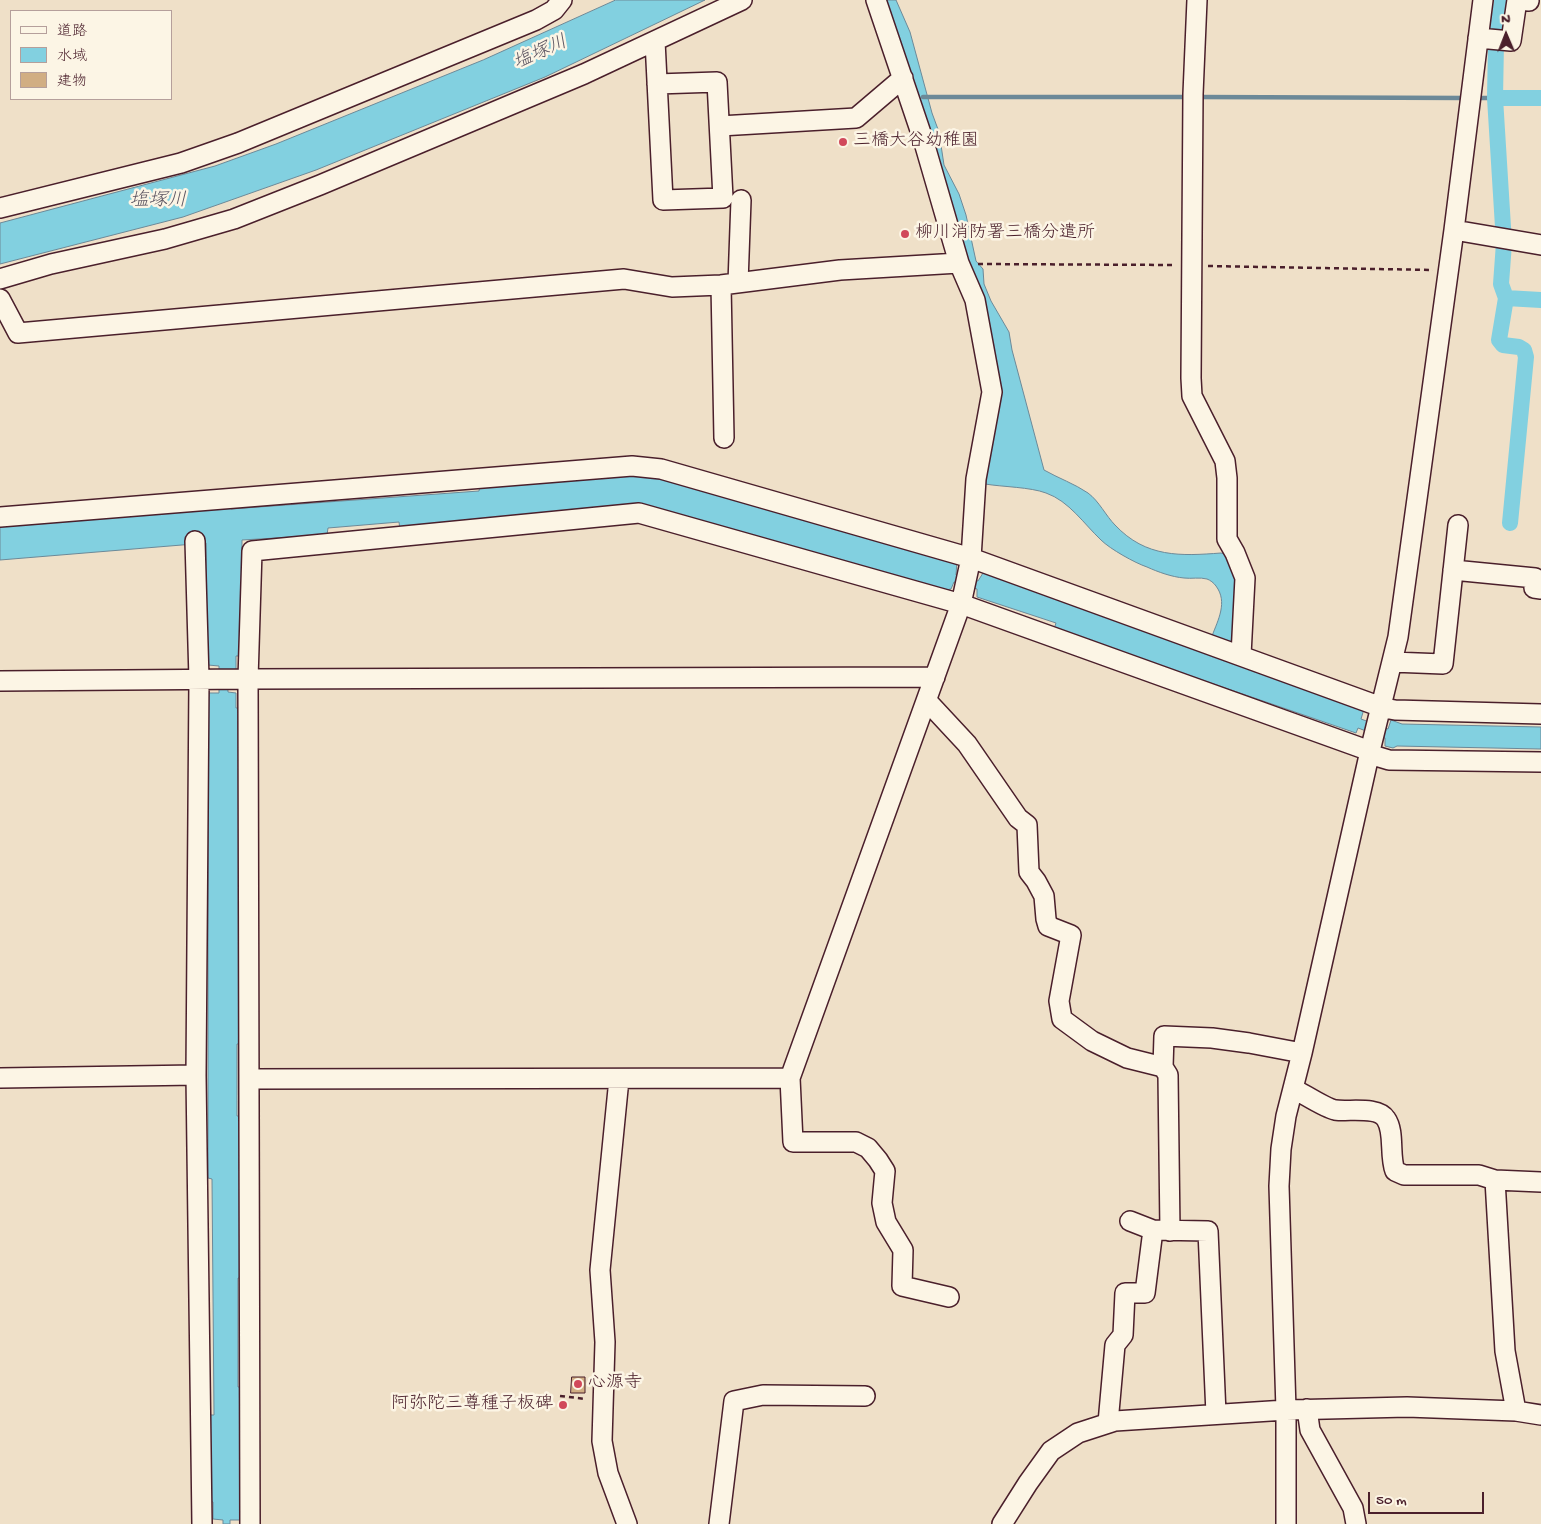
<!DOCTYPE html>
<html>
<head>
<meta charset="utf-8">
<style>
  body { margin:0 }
  #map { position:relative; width:1541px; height:1524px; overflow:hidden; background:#efe0c8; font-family:"Gochi Hand","Klee One",sans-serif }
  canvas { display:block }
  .legend { position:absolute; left:10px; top:10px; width:162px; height:90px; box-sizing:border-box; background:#fcf5e5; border:1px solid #b59f9b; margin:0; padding:6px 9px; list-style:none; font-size:15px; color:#4a1f2b }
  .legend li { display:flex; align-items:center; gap:10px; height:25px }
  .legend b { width:25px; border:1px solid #b59f9b }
  .north { position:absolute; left:1481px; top:10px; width:50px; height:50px; -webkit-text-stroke:4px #fcf5e5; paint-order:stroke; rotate:359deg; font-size:14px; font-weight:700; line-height:20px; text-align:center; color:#4a1f2b }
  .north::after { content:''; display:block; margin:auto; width:18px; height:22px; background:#4a1f2b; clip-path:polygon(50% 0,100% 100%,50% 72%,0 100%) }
  .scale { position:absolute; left:1368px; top:1492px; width:116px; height:22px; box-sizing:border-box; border:2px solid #4a1f2b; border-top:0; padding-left:6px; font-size:15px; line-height:18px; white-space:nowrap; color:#4a1f2b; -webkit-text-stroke:4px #fcf5e5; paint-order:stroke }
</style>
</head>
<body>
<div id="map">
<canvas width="1541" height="1524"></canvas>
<ul class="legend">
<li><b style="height:6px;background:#fcf5e5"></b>道路</li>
<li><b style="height:14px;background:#82d0e0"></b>水域</li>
<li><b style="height:14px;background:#d1ae83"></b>建物</li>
</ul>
<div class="north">N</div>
<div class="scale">50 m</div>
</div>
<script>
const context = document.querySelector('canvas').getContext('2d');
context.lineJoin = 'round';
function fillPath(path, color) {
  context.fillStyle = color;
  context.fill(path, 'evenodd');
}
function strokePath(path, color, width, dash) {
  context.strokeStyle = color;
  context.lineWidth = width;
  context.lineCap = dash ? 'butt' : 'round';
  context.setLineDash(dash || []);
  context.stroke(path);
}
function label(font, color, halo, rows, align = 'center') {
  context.font = font + ' "Gochi Hand","Klee One",sans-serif';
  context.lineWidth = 5;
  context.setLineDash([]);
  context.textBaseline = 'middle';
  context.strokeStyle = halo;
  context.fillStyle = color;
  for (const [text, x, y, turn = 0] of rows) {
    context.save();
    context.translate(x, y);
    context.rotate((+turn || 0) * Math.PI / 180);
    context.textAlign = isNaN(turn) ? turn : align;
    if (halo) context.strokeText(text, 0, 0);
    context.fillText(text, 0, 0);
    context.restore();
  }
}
const water = new Path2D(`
  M 616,0 L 705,0 L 545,77 L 316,170 L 183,217 L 0,264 L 0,223 L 215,166 L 276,144 L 483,60 Z
  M 885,0 L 896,0 L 910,32 L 932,113 L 939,132 L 944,165 L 959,194 L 966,215 L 976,261 L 983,269 L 984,284 L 991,301 L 1009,332 L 1012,350 L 1044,470 C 1058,478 1075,484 1088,493 C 1099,501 1106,516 1115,525 C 1146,558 1181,556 1221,553 L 1229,555 L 1235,562 L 1238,637 L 1228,643 L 1212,636 C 1218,620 1228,602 1216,586 C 1214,583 1210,580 1207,579 C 1200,577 1191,579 1184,578 C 1172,577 1158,572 1147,567 C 1135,563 1110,549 1101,540 C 1084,524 1069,501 1046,493 C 1030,487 1003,487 985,484 L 1000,391 L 968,276 Z
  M 634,473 L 653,475 L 677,483 L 957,561 L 956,575 L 978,581 L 983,573 L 990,573 L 1364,709 L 1361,719 L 1388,729 L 1391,720 L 1402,724 L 1541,727 L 1541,749 L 1397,746 L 1393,748 L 1385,746 L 1385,738 L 1358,728 L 1356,733 L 1054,629 L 1056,623 L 977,597 L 977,589 L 954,582 L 951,589 L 946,590 L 707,522 L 705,527 L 641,508 L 400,530 L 399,522 L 328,528 L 327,535 L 242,540 L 241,656 L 236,656 L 236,672 L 227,672 L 228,692 L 236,693 L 236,708 L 240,708 L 241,1044 L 237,1044 L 237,1116 L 243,1116 L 243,1278 L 238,1278 L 238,1387 L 243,1387 L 243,1500 L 240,1502 L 240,1520 L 230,1520 L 230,1524 L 223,1524 L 223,1520 L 213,1519 L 213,1502 L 210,1501 L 208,1415 L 214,1415 L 212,1179 L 208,1178 L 208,693 L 219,693 L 219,666 L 208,665 L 208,657 L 205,654 L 206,543 L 0,560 L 0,526 L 231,506 L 231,509 L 479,491 L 480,485 Z`);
fillPath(water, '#82d0e0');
strokePath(water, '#6c8998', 1);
strokePath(new Path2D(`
  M 923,97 L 1188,97
  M 1198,97 L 1466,98
  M 1476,98 L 1495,98`), '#6c8998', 4.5);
strokePath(new Path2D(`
  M 1502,0 L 1496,43 L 1495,98 L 1504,243 L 1501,284 L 1506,298 L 1499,340 L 1503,345 L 1519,347 L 1524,350 L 1526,357 L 1510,523
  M 1495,98 L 1541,98
  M 1506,298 L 1541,300`), '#82d0e0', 16);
const building = new Path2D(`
  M 572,1377 L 585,1377 L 585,1393 L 571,1393 Z`);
fillPath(building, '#d1ae83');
strokePath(building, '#4a1f2b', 1);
const minor = new Path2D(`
  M 1197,0 L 1193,94 L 1191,378 L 1192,396 L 1225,461 L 1227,478 L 1227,539 L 1235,553 L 1245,578 L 1241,655
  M 1478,38 L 1511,41 L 1517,0 L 1529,1
  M 655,41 L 663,200 L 723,198 L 717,82 L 657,84
  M 720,126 L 856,118 L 903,78
  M 0,208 L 181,163 L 238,143 L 536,20 L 554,10 L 562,0
  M 1454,230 L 1541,245
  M 0,279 L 51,264 L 165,239 L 234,219 L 320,185 L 584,74 L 742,0
  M 738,283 L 741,200
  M 721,285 L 724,438
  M 0,299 L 18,333 L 624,279 L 672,287 L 721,285 L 840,270 L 959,263
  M 0,517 L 632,466 L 661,469 L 971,558 L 1384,708 L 1395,710 L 1541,714
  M 195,541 L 199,679 L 196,1075 L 202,1524
  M 1453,570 L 1535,578 L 1534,588 L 1541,589
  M 1392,662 L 1443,664 L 1458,525
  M 0,681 L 248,679 L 935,677
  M 927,701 L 967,744 L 1018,818 L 1027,825 L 1029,872 L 1036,881 L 1044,896 L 1046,919 L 1048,926 L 1071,935 L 1059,1001 L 1062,1019 L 1092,1041 L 1127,1058 L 1163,1067 L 1164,1036 L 1212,1038 L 1249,1043 L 1302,1053
  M 1369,754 L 1389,760 L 1541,762
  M 1163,1067 L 1168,1075 L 1170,1231
  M 0,1078 L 196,1075
  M 790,1078 L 793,1142 L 856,1142 L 868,1148 L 878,1160 L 885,1171 L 882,1203 L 886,1222 L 903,1250 L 902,1286 L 949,1297
  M 249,1079 L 790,1078 L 961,604 L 971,558 L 976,479 L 992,392 L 975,300 L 959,263 L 923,139 L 876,0
  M 619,1079 L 600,1270 L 605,1342 L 602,1441 L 608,1473 L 627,1524
  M 1294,1089 C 1304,1094 1325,1108 1335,1110 C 1349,1112 1378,1106 1386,1119 C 1395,1132 1389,1155 1395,1171 L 1404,1175 L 1479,1175 L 1495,1180 L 1541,1182
  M 1495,1180 L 1505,1351 L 1516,1411
  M 1130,1221 L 1153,1230 L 1208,1231 L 1216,1414
  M 1307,1409 L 1310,1430 L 1353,1508 L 1356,1524
  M 1108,1423 L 1115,1345 L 1123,1335 L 1125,1293 L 1145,1293 L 1153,1230
  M 250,1524 L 248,679 L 252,551 L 639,513 L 961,604 L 1370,751
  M 719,1524 L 734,1401 L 763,1395 L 865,1396
  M 1002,1524 L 1028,1483 L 1051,1451 L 1078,1433 L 1115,1421 L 1286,1410 L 1407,1407 L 1516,1411 L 1541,1415
  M 1286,1524 L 1286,1410 L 1279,1186 L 1281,1149 L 1286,1116 L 1302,1053 L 1370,751 L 1398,637 L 1454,230 L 1483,0`);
strokePath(minor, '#4a1f2b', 22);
strokePath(new Path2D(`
  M 978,264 L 1175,265
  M 1208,266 L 1433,270
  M 560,1396 L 586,1399`), '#4a1f2b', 2.5, [5, 4]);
strokePath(minor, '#fcf5e5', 19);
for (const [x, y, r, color] of [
  [843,142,5,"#d1495b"],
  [905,234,5,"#d1495b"],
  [578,1384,5,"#d1495b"],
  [563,1405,5,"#d1495b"]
]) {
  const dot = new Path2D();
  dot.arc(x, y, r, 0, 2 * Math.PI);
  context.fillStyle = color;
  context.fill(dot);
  strokePath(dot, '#fcf5e5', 2);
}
label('18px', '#4a1f2b', '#fcf5e5', [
  ["三橋大谷幼稚園",853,142],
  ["柳川消防署三橋分遣所",915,234],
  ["心源寺",588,1384],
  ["阿弥陀三尊種子板碑",553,1405,"right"]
], 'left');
label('italic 19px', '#5b5461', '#fcf5e5', [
  ["塩塚川",541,54,-24],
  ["塩塚川",158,202]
]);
</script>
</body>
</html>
